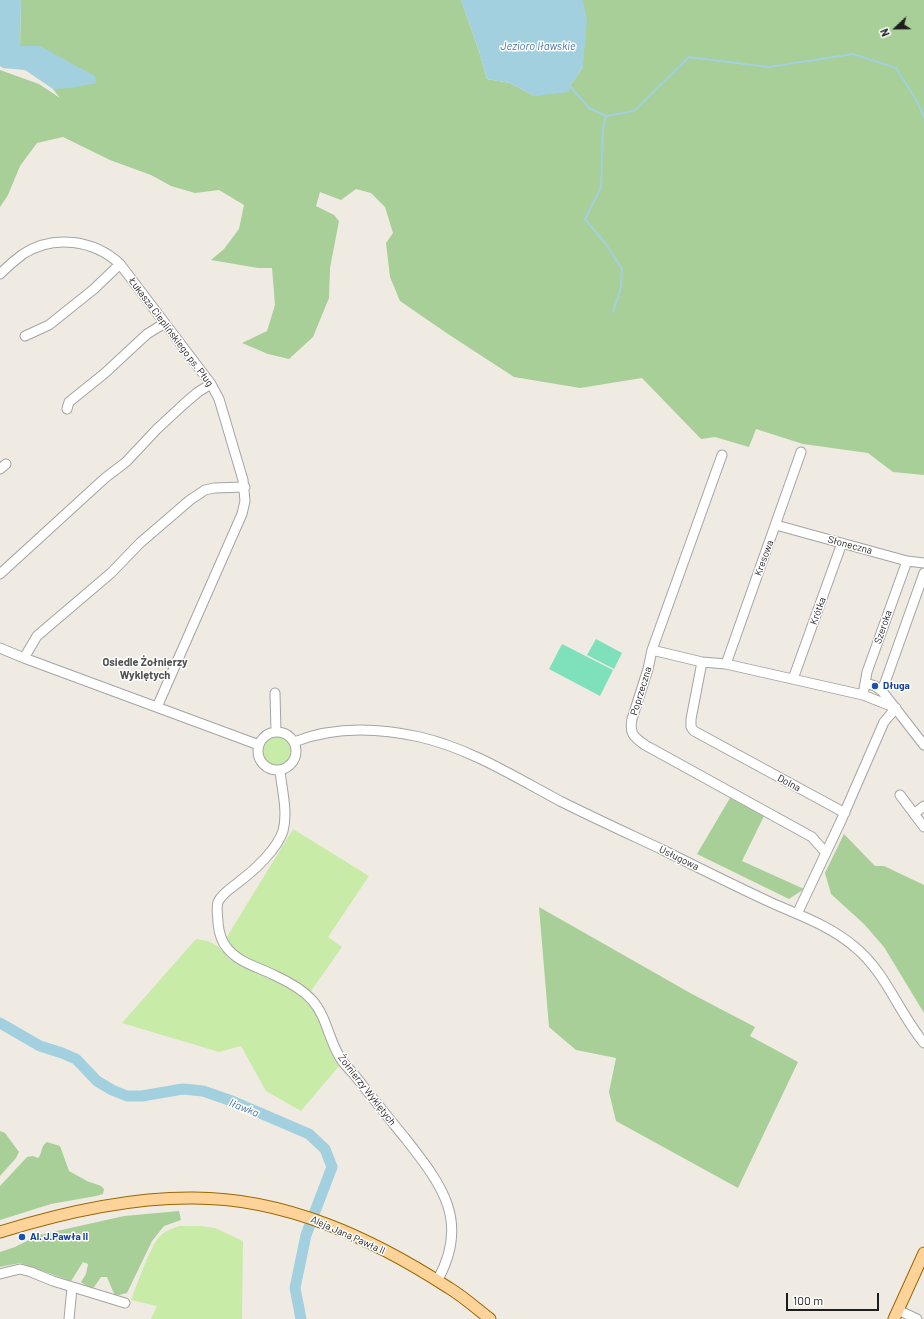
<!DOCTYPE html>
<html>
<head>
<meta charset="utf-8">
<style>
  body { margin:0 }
  #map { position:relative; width:924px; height:1319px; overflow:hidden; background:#efebe3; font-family:Barlow,sans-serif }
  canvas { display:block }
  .north { position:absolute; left:876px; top:8px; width:40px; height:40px; -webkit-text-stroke:3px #fff; paint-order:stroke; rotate:248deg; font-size:11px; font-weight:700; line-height:16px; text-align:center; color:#1d1d1d }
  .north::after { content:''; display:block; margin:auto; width:14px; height:18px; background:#1d1d1d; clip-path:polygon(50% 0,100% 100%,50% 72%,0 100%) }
  .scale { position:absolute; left:786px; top:1293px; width:93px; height:18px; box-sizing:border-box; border:2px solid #1d1d1d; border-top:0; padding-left:5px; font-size:12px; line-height:14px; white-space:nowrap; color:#1d1d1d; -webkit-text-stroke:3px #fff; paint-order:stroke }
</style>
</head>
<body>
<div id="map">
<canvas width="924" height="1319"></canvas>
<div class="north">N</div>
<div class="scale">100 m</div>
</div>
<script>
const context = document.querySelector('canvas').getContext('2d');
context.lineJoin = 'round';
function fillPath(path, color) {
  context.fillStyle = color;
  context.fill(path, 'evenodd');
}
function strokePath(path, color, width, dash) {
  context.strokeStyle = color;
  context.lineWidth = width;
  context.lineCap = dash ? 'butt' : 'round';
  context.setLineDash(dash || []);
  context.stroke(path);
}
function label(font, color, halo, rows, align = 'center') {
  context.font = font + ' Barlow,sans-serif';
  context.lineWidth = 3;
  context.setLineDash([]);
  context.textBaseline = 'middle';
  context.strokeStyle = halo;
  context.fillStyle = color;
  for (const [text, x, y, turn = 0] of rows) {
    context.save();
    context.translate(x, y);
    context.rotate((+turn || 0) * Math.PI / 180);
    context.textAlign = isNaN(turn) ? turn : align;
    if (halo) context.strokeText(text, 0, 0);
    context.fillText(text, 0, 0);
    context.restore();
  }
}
fillPath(new Path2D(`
  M263 751a14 14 0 1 1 28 0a14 14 0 1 1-28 0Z
  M 293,829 L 369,876 L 328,937 L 342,947 L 311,991 L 278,973 L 235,953 L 225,940 Z
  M 196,939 L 208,941 L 219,947 L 229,959 L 273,978 L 297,993 L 314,1010 L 339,1066 L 301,1111 L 266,1091 L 241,1046 L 219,1052 L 122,1023 Z
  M 179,1226 L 200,1226 L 215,1228 L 243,1241 L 242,1319 L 151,1319 L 157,1306 L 131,1300 C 137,1285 150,1246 160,1236 C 165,1231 172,1228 179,1226 Z`), '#c8eba7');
fillPath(new Path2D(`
  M 20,0 L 461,0 L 479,51 L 487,79 L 510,83 L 534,96 L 570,86 L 583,67 L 583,0 L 924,0 L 924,475 L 893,472 L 868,453 L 803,444 L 756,429 L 749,447 L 715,437 L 701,439 L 642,378 L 580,388 L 514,377 L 448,334 L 400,301 L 390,277 L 386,243 L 393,233 L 385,207 L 371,193 L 356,189 L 341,200 L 320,192 L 316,206 L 334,215 L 339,221 L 330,268 L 329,298 L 313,337 L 289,359 L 268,354 L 242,343 L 267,331 L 275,305 L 272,268 L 258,268 L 211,260 L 224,249 L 239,229 L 244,205 L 219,190 L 195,193 L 171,186 L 151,175 L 110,160 L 63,137 L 37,143 L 20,166 L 8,195 L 0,207 L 0,70 L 39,84 L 60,98 L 53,89 L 95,83 L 20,46 L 21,2 Z
  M 730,798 L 764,816 L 742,861 L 804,889 L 789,899 L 697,854 Z
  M 844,834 L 875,866 L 884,866 L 924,885 L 924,1013 L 884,947 L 864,924 L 831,894 L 825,873 Z
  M 539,907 L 692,994 L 755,1027 L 750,1036 L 798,1062 L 738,1188 L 616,1121 L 609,1092 L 616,1058 L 576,1050 L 549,1027 Z
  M 0,1131 L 5,1133 L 19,1152 L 16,1158 L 0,1176 Z
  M 47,1142 L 60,1146 L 69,1171 L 87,1181 L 101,1186 L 104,1189 L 103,1194 L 96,1196 L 51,1204 L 0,1220 L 0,1186 L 27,1157 L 33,1156 L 38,1158 C 43,1153 40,1146 47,1142 Z
  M 179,1211 L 181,1220 L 164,1226 L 152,1241 L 127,1293 L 115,1296 L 107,1277 L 101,1277 L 92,1290 L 81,1282 L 86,1274 L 88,1264 L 83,1262 L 71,1281 L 20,1263 L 0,1267 L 0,1252 L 15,1247 L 39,1235 L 124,1216 Z`), '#a7cf97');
fillPath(new Path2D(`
  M 596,639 L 622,653 L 614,669 L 587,655 Z
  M 562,644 L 613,670 L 600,696 L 549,669 Z`), '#7fe0bc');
fillPath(new Path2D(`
  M 0,0 L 20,0 L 21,2 L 20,46 L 40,46 L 95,76 L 96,83 L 71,88 L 53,89 L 25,70 L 3,68 L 0,66 Z
  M 461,0 L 583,0 L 587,20 L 583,67 L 570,86 L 569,92 L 534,96 L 510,83 L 487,79 L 479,51 Z`), '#a2d0de');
strokePath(new Path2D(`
  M 570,86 L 589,108 L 606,116 L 603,129 L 601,187 L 585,219 L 605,243 L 622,269 L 621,288 L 613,312
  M 606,116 L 634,111 L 689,57 L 769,67 L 853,54 L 896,68 L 917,101 L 924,118`), '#a2d0de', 2);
strokePath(new Path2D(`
  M 0,1023 L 40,1046 L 62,1053 L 76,1059 L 97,1081 L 112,1090 L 127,1096 L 142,1096 L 183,1089 L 203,1091 L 232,1101 L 309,1134 L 325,1149 L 332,1167 L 306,1235 L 295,1288 L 301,1319`), '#a2d0de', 11);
const minor = new Path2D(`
  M 0,274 C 7,267 15,260 23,254 C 54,234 94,240 120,264 L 211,384 L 219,399 L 243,480 L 245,501 L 242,514 L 157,707
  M 25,336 L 49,325 L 94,289 L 120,264
  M 67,409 L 69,402 L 105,373 L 147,334 L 165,323
  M 722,455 L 652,650 L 648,669 L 632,719 C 629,734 634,737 645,745 L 812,837 L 826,853
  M 0,469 L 6,464
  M 776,525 L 907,561 L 924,563
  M 0,574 L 105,478 L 126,462 L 157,429 L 184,404 L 198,392 L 211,384
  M 0,648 L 24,658 L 259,745
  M 652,650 L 702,662 L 726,664 L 863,695 L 896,708
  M 24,658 L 37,636 L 111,573 L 140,543 L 190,500 L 205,490 L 214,488 L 245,487
  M 702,662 L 691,719 L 691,727 L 694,731 L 845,813
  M 726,664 L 801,452
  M 793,679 L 842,543
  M 866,683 L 875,686 L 882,691 L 924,745
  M 882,691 L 924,573
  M 275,693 L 276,732
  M 863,695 L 867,672 L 907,561
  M258 751a19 19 0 1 1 38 0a19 19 0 1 1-38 0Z
  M 294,742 C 334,726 379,728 420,737 C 471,749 515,777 560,801 C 594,818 629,834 663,850 C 699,868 735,886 772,903 C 801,916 831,926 856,948 C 886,973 899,1013 924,1043
  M 280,771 C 282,790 288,812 283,831 C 277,849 255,870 240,881 C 233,887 222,893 218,902 C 216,908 218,917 218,923 C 219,933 221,941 227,948 C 239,963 258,967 274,975 C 287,981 303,990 312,1000 C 328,1018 329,1044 343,1062 C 346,1066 350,1070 353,1073 C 370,1095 388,1117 405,1138 C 441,1184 471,1221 437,1281
  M 900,795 L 924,827
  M 914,814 L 924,806
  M 797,914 L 840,823 L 884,722 L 896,708
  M 0,1274 L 20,1269 L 31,1272 L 53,1281 L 125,1303
  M 898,1310 L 917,1319
  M 69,1319 L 72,1288`);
const major = new Path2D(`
  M 0,1232 C 61,1213 126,1198 190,1198 C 284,1197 372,1238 449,1288 C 464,1297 477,1309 490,1319
  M 894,1319 L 924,1253`);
strokePath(minor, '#a4a4a4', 11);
strokePath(major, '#976700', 13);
strokePath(minor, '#fff', 9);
strokePath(major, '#fed399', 11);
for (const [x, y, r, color] of [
  [875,686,4,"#1a4fb4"],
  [22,1237,4,"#1a4fb4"]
]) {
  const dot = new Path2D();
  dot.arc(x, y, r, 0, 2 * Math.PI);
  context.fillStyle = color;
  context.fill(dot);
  strokePath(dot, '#fff', 1.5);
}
label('10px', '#1d1d1d', '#fff', [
  ["Łukasza Cieplińskiego ps. Pług",171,332,53],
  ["Słoneczna",850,545,15],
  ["Kresowa",764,558,-70],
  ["Krótka",818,611,-70],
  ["Szeroka",883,627,-71],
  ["Poprzeczna",641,691,-73],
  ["Dolna",789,783,28],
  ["Usługowa",679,858,26],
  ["Żołnierzy Wyklętych",367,1090,52],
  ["Aleja Jana Pawła II",348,1235,24]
]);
label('bold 10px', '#164399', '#fff', [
  ["Długa",883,686],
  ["Al. J.Pawła II",30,1237]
], 'left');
label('italic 11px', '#4575a7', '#fff', [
  ["Jezioro Iławskie",538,46],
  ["Iławka",244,1108,22]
]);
label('bold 11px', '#505050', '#fff', [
  ["Osiedle Żołnierzy",145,662],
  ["Wyklętych",145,675]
]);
</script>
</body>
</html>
